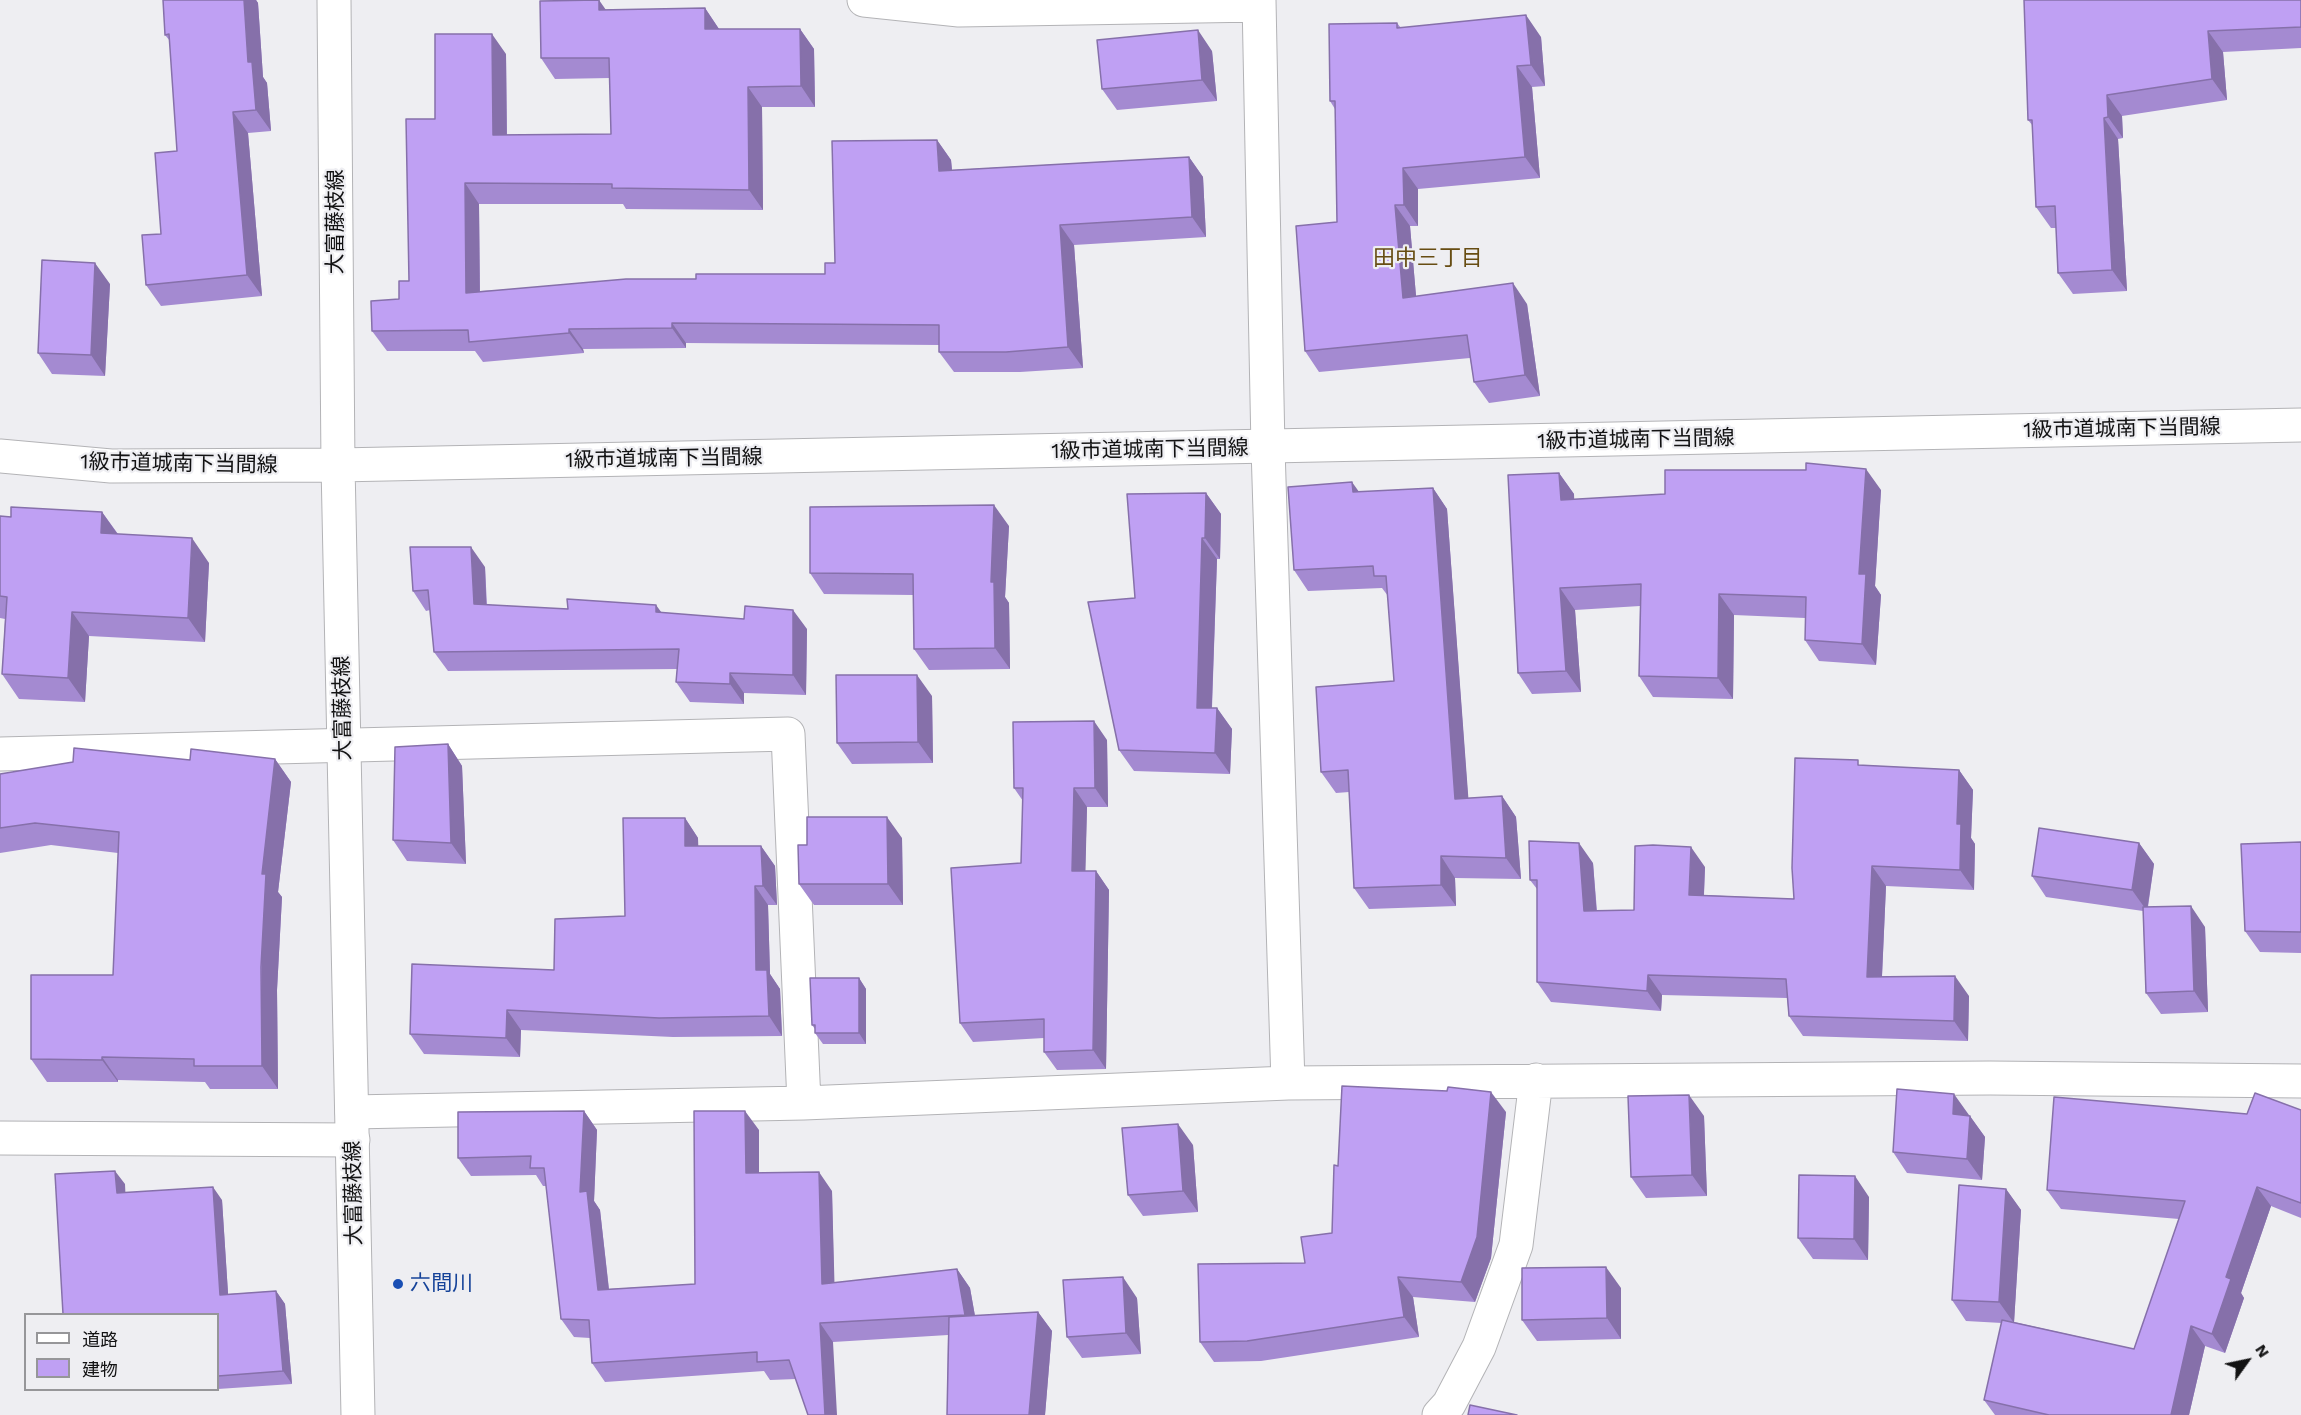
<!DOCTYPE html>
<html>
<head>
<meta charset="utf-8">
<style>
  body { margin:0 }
  #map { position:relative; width:2301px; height:1415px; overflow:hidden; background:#eeeef2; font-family:"Work Sans","Noto Sans JP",sans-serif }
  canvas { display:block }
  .legend { position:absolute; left:24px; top:1313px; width:195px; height:78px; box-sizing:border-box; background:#eeeef2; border:2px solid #969699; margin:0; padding:8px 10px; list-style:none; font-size:18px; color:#121213 }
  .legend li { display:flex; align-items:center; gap:12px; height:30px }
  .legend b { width:30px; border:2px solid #969699 }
  .north { position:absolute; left:2217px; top:1331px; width:60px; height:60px; -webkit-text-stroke:4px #eeeef2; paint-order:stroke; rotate:57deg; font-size:16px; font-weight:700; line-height:24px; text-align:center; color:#121213 }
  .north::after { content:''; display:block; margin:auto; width:21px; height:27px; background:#121213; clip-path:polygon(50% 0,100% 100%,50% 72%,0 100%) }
</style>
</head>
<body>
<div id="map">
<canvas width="2301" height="1415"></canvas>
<ul class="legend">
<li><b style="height:8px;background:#fff"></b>道路</li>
<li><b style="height:16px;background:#bfa0f3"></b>建物</li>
</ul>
<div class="north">N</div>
</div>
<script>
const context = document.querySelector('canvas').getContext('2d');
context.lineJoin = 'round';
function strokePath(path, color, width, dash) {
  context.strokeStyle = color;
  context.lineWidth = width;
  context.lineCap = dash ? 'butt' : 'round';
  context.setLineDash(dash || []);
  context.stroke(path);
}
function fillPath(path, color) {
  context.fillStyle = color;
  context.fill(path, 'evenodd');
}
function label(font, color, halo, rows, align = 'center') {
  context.font = font + ' "Work Sans","Noto Sans JP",sans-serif';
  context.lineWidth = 4.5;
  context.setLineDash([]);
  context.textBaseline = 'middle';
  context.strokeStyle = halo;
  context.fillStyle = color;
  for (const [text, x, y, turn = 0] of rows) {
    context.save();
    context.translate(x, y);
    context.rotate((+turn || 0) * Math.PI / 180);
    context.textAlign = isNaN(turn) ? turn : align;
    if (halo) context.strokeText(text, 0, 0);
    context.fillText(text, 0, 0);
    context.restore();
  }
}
const street = new Path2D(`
  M 864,0 L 959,10 L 1259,5
  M 1259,0 L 1268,448 L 1288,1083
  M 0,754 L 788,734 L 804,1103
  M 352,1112 L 804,1103 L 1288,1083 L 1990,1078 L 2301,1081
  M 0,1138 L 353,1140
  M 1439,1415 L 1449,1404 L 1479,1347 L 1516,1245 L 1536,1080`);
const secondary = new Path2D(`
  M 334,0 L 338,465 L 358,1415
  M 0,456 L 111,466 L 338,465 L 2301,425`);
strokePath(street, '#b3b3b6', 35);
strokePath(secondary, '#b3b3b6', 35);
strokePath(street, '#fff', 33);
strokePath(secondary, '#fff', 33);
fillPath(new Path2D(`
  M 163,0 L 256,0 L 258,3 L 263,77 L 267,83 L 271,131 L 248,133 L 262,296 L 161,306 L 146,285 L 161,234 L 177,151 L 170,41 L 165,35 Z
  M 2024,0 L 2301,0 L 2301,48 L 2223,52 L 2227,100 L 2122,116 L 2123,138 L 2118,139 L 2127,291 L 2073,294 L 2058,273 L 2056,228 L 2051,228 L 2036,207 L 2033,126 L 2028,120 Z
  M 705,8 L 719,29 L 800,29 L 814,49 L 815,107 L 762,107 L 763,210 L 626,209 L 623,204 L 479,204 L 480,291 L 696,279 L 825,274 L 937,140 L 951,160 L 952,170 L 1189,157 L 1203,177 L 1206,237 L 1074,245 L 1083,368 L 1020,372 L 954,372 L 939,352 L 939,345 L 686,343 L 686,348 L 583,349 L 584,353 L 483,362 L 475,351 L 387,351 L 372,331 L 399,299 L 409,281 L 435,119 L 506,54 L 507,135 L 611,134 L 610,78 L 555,79 L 541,58 L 606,10 Z
  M 1397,23 L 1401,28 L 1541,37 L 1545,86 L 1532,87 L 1540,178 L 1418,189 L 1418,226 L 1410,226 L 1416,296 L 1527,304 L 1540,396 L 1489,403 L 1474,382 L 1470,358 L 1319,372 L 1305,351 L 1337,222 L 1335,109 L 1330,101 Z
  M 1212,51 L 1217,101 L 1117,110 L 1102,89 Z
  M 110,284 L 105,376 L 52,374 L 38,353 Z
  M 1559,473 L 1574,494 L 1574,499 L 1881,490 L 1875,586 L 1881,595 L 1876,665 L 1819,661 L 1805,640 L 1805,618 L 1734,615 L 1733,699 L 1653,697 L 1639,676 L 1640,606 L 1575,610 L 1581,692 L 1532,694 L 1518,673 Z
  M 1433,488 L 1447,509 L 1468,798 L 1502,796 L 1516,817 L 1521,879 L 1455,878 L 1456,906 L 1369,909 L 1354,888 L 1349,792 L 1336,793 L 1321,772 L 1394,681 L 1388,596 L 1382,588 L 1308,591 L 1294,570 L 1359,492 Z
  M 1206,493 L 1221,514 L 1220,559 L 1217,559 L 1212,708 L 1217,708 L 1232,729 L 1230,774 L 1134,771 L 1119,750 L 1135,598 Z
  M 102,512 L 118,534 L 209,563 L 205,642 L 89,636 L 85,702 L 19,699 L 2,674 L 5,619 L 0,618 L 0,516 L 11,517 Z
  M 1009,526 L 1005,597 L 1009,603 L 1010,669 L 929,670 L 914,649 L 913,595 L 824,594 L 810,573 Z
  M 485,567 L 487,605 L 568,609 L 662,613 L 807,629 L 806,695 L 744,693 L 744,704 L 690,702 L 676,682 L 677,669 L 448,671 L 434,652 L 430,610 L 426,611 L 413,591 Z
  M 932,696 L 933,763 L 852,764 L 837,743 Z
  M 1107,740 L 1108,807 L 1087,807 L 1085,871 L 1096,871 L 1109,890 L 1106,1069 L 1057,1070 L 1044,1052 L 1044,1038 L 973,1042 L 960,1023 L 1021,863 L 1023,801 L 1014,788 Z
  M 448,744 L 462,766 L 466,864 L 407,861 L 393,840 Z
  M 275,759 L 291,782 L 278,892 L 282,897 L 277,990 L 278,1089 L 210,1089 L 205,1082 L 118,1080 L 118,1082 L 47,1082 L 31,1059 L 113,975 L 118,853 L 51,845 L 0,853 L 0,774 L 190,760 Z
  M 1861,765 L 1959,770 L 1973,790 L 1971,838 L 1975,844 L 1974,890 L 1886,886 L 1882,977 L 1969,996 L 1968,1041 L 1803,1036 L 1789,1016 L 1787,998 L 1662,995 L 1661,1011 L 1551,1002 L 1537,982 L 1537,889 L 1530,880 L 1593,863 L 1597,911 L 1634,910 L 1705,867 L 1704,895 L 1794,899 Z
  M 685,818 L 698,838 L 698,846 L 761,846 L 775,866 L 777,905 L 768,905 L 770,974 L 780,989 L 782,1036 L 673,1037 L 521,1030 L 520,1057 L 424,1054 L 410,1034 L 554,970 L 625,916 Z
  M 902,838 L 903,905 L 814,905 L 799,884 L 807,845 Z
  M 2301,842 L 2301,953 L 2260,952 L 2245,931 Z
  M 2139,843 L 2154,864 L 2148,907 L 2205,927 L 2208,1012 L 2161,1014 L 2146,993 L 2143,911 L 2046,897 L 2032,876 Z
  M 859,978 L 866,989 L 866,1044 L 823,1044 L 815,1033 L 815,1029 L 812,1025 Z
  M 2301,1110 L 2301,1218 L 2271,1206 L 2241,1293 L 2244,1298 L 2225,1353 L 2205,1346 L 2189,1415 L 1995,1415 L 1984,1400 L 2002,1323 L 1966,1321 L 1952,1300 L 2006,1189 L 2021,1210 L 2014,1322 L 2134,1349 L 2179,1219 L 2061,1209 L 2047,1190 L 2247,1114 Z
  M 584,1111 L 597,1130 L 594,1201 L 600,1210 L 609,1289 L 695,1284 L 759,1130 L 759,1173 L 832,1191 L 834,1283 L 957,1269 L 970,1288 L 975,1316 L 1038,1312 L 1052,1331 L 1045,1415 L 947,1415 L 948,1335 L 833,1342 L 796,1379 L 770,1380 L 764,1371 L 605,1382 L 592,1363 L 590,1338 L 574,1337 L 561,1319 L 546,1186 L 543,1186 L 536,1175 L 471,1176 L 458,1158 Z
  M 1506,1112 L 1491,1258 L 1475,1302 L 1413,1297 L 1419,1337 L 1261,1361 L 1214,1362 L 1200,1342 L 1305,1263 L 1332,1233 L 1338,1166 Z
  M 1969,1115 L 1985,1137 L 1982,1180 L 1907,1173 L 1893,1152 Z
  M 1704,1116 L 1707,1196 L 1646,1198 L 1631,1177 Z
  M 1193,1145 L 1198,1212 L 1143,1216 L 1128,1195 Z
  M 125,1184 L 125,1193 L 222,1200 L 228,1294 L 276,1291 L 285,1304 L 292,1384 L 218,1389 L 218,1314 L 63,1314 Z
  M 1869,1197 L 1868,1260 L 1813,1259 L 1798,1238 Z
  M 1621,1288 L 1621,1339 L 1537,1341 L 1522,1320 Z
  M 1137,1298 L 1141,1354 L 1082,1358 L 1067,1337 Z`), '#a48ad1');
fillPath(new Path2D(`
  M 244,0 L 256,0 L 258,3 L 263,77 L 267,83 L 271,131 L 256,110 L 248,62 Z
  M 599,0 L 613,20 L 599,10 Z
  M 705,8 L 719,29 L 719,50 L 705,29 Z
  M 1526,15 L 1541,37 L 1545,86 L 1531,65 Z
  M 800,29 L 814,49 L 815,107 L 801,86 Z
  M 1198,30 L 1212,51 L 1217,101 L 1202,80 Z
  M 2208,31 L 2223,52 L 2227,100 L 2212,79 Z
  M 492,34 L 506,54 L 507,155 L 493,135 Z
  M 1517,66 L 1532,87 L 1540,178 L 1525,157 Z
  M 748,87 L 762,107 L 763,210 L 749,190 Z
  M 2107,95 L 2122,116 L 2123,138 L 2108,117 Z
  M 233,112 L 248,133 L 262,296 L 247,275 Z
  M 2104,118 L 2118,139 L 2127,291 L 2112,270 Z
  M 937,140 L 951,160 L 954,191 L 939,171 Z
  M 1189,157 L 1203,177 L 1206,237 L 1192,217 Z
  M 1403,168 L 1418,189 L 1418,226 L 1404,205 Z
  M 465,183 L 479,204 L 480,313 L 466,293 Z
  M 1395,205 L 1410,226 L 1418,319 L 1403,298 Z
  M 1060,225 L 1074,245 L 1083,368 L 1068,347 Z
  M 95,263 L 110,284 L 105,376 L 91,355 Z
  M 1513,283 L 1527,304 L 1540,396 L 1525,375 Z
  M 672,323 L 686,343 L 686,348 L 672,328 Z
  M 569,329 L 583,349 L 584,353 L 569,333 Z
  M 1866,469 L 1881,490 L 1875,586 L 1881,595 L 1876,665 L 1862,644 L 1859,574 Z
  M 1559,473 L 1574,494 L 1575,521 L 1561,500 Z
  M 1352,482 L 1367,503 L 1353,492 Z
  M 1433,488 L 1447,509 L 1470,820 L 1455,799 Z
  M 1206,493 L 1221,514 L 1220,559 L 1205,538 Z
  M 994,505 L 1009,526 L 1005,597 L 1009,603 L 1010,669 L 995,648 L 991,582 Z
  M 102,512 L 119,536 L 101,533 Z
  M 192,538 L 209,563 L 205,642 L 188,618 Z
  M 1202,538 L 1217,559 L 1211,729 L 1197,708 Z
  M 471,547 L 485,567 L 487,623 L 474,604 Z
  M 1560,588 L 1575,610 L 1581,692 L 1566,671 Z
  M 1719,594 L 1734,615 L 1733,699 L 1718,678 Z
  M 656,605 L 670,624 L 656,612 Z
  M 793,610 L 807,629 L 806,695 L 793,675 Z
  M 72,612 L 89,636 L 85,702 L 68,678 Z
  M 730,673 L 744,693 L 744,704 L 730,684 Z
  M 917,675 L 932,696 L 933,763 L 918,742 Z
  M 1217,708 L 1232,729 L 1230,774 L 1215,753 Z
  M 1094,721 L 1107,740 L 1108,807 L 1095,788 Z
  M 448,744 L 462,766 L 466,864 L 451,843 Z
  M 275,759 L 291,782 L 278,892 L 282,897 L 277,990 L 278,1089 L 262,1066 L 262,874 Z
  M 1959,770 L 1973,790 L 1971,838 L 1975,844 L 1974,890 L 1960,870 L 1957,824 Z
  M 1074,788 L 1087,807 L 1085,890 L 1072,871 Z
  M 1502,796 L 1516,817 L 1521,879 L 1506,858 Z
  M 887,817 L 902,838 L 903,905 L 888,884 Z
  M 685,818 L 698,838 L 699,865 L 685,846 Z
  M 1579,843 L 1593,863 L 1598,931 L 1584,911 Z
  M 2139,843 L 2154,864 L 2147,911 L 2132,890 Z
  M 761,846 L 775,866 L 777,905 L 763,886 Z
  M 1691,847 L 1705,867 L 1703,915 L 1689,895 Z
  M 1441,856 L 1455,878 L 1456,906 L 1441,885 Z
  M 1872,866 L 1886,886 L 1881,997 L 1867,977 Z
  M 1096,871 L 1109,890 L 1106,1069 L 1093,1050 Z
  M 755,886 L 768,905 L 770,974 L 780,989 L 782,1036 L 769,1016 L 756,970 Z
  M 2191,906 L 2205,927 L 2208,1012 L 2194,991 Z
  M 1648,975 L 1662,995 L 1661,1011 L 1647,991 Z
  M 1955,976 L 1969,996 L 1968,1041 L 1954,1021 Z
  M 859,978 L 866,989 L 866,1044 L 859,1033 Z
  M 507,1010 L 521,1030 L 520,1057 L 506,1038 Z
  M 102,1057 L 118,1080 L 118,1082 L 102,1060 Z
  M 1491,1092 L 1506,1112 L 1491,1258 L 1475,1302 L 1461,1282 Z
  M 1954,1094 L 1969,1115 L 1968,1136 L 1953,1114 Z
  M 1689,1095 L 1704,1116 L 1707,1196 L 1692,1175 Z
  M 584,1111 L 597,1130 L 594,1201 L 600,1210 L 611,1309 L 598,1290 L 580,1192 Z
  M 745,1111 L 759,1130 L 759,1191 L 746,1173 Z
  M 1970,1116 L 1985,1137 L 1982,1180 L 1967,1159 Z
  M 1178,1124 L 1193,1145 L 1198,1212 L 1183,1191 Z
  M 115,1171 L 125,1184 L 126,1206 L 117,1193 Z
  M 819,1172 L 832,1191 L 835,1303 L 822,1284 Z
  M 1855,1176 L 1869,1197 L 1868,1260 L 1854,1239 Z
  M 213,1187 L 222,1200 L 229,1308 L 220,1295 Z
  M 2257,1187 L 2271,1206 L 2241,1293 L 2244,1298 L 2225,1353 L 2212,1334 L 2226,1277 Z
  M 2006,1189 L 2021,1210 L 2014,1323 L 1999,1302 Z
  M 1606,1267 L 1621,1288 L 1621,1339 L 1607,1318 Z
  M 957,1269 L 970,1288 L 978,1333 L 965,1315 Z
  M 1123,1277 L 1137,1298 L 1141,1354 L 1126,1333 Z
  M 1398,1277 L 1413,1297 L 1419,1337 L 1404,1317 Z
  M 276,1291 L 285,1304 L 292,1384 L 283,1371 Z
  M 1038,1312 L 1052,1331 L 1045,1415 L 1029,1415 Z
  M 820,1323 L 833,1342 L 837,1415 L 825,1415 Z
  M 2191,1326 L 2205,1346 L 2189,1415 L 2171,1415 Z`), '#8670aa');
const building = new Path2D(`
  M 163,0 L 244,0 L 248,62 L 252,62 L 256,110 L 233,112 L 247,275 L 146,285 L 142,235 L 161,234 L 155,153 L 177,151 L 169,34 L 165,35 Z
  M 599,0 L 599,10 L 705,8 L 705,29 L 800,29 L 801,86 L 748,87 L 749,190 L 612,188 L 612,184 L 465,183 L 466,293 L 626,279 L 696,279 L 696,274 L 825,274 L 825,263 L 835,263 L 832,141 L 937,140 L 939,171 L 1189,157 L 1192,217 L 1060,225 L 1068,347 L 1006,352 L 939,352 L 939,325 L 672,323 L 672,328 L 569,329 L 569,333 L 469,342 L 468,330 L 372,331 L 371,301 L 399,299 L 399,281 L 409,281 L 406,119 L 435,119 L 435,34 L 492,34 L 493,135 L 611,134 L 609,58 L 541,58 L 540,1 Z
  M 2024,0 L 2301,0 L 2301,27 L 2208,31 L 2212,79 L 2107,95 L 2108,117 L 2104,118 L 2112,270 L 2058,273 L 2055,206 L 2036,207 L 2032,120 L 2028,120 Z
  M 1526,15 L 1531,65 L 1517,66 L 1525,157 L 1403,168 L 1404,205 L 1395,205 L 1403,298 L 1513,283 L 1525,375 L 1474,382 L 1467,335 L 1305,351 L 1296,226 L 1337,222 L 1335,101 L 1330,101 L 1329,24 L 1397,23 L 1397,28 Z
  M 1198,30 L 1202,80 L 1102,89 L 1097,40 Z
  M 42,260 L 95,263 L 91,355 L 38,353 Z
  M 1806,463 L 1866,469 L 1859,574 L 1866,574 L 1862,644 L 1805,640 L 1806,597 L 1719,594 L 1718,678 L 1639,676 L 1641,584 L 1560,588 L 1566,671 L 1518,673 L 1508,475 L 1559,473 L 1561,500 L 1665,494 L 1665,470 L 1806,470 Z
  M 1352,482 L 1353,492 L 1433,488 L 1455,799 L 1502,796 L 1506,858 L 1441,856 L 1441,885 L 1354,888 L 1348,770 L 1321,772 L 1316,687 L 1394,681 L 1386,576 L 1374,576 L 1373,566 L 1294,570 L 1288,487 Z
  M 1206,493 L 1205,538 L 1202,538 L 1197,708 L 1217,708 L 1215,753 L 1119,750 L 1088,602 L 1135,598 L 1127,494 Z
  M 994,505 L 991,582 L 994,582 L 995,648 L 914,649 L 913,574 L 810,573 L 810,507 Z
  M 11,507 L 102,512 L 101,533 L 192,538 L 188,618 L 72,612 L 68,678 L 2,674 L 7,597 L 0,596 L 0,516 L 11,517 Z
  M 410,547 L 471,547 L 474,604 L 568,609 L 567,599 L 656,605 L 656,612 L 744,619 L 745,606 L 793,610 L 793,675 L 730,673 L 730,684 L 676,682 L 679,649 L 434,652 L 428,590 L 413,591 Z
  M 836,675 L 917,675 L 918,742 L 837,743 Z
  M 1094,721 L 1095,788 L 1074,788 L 1072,871 L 1096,871 L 1093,1050 L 1044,1052 L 1044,1019 L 960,1023 L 951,868 L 1021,863 L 1023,788 L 1014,788 L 1013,722 Z
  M 448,744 L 451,843 L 393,840 L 395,747 Z
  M 74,748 L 190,760 L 191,749 L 275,759 L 262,874 L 266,874 L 261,967 L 262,1066 L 194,1066 L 194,1059 L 102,1057 L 102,1060 L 31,1059 L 31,975 L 113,975 L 119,832 L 35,823 L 0,828 L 0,774 L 73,762 Z
  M 1795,758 L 1858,760 L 1858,765 L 1959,770 L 1957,824 L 1961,824 L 1960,870 L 1872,866 L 1867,977 L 1955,976 L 1954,1021 L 1789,1016 L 1786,979 L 1648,975 L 1647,991 L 1537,982 L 1537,880 L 1530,880 L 1529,841 L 1579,843 L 1584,911 L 1634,910 L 1635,846 L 1653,845 L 1691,847 L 1689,895 L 1794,899 L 1792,868 Z
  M 807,817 L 887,817 L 888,884 L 799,884 L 798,845 L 807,845 Z
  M 623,818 L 685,818 L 685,846 L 761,846 L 763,886 L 755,886 L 756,970 L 767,970 L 769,1016 L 659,1018 L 507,1010 L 506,1038 L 410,1034 L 412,964 L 554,970 L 555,919 L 625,916 Z
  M 2039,828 L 2139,843 L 2132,890 L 2032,876 Z
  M 2301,842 L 2301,932 L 2245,931 L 2241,844 Z
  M 2191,906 L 2194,991 L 2146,993 L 2143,907 Z
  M 810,978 L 859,978 L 859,1033 L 815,1033 L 815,1025 L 812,1025 Z
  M 1342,1086 L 1447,1091 L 1448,1087 L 1491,1092 L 1477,1237 L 1461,1282 L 1398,1277 L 1404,1317 L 1247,1341 L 1200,1342 L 1198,1264 L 1305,1263 L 1301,1237 L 1332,1233 L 1334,1165 L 1338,1166 Z
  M 1897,1089 L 1954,1094 L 1953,1114 L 1970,1116 L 1967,1159 L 1893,1152 Z
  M 2255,1093 L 2301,1110 L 2301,1203 L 2257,1187 L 2226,1277 L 2231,1279 L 2212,1334 L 2191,1326 L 2171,1415 L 2049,1415 L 1984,1400 L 2002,1320 L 2134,1349 L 2185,1201 L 2047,1190 L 2054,1097 L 2247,1114 Z
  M 1689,1095 L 1692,1175 L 1631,1177 L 1628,1096 Z
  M 584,1111 L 580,1192 L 587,1191 L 598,1290 L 695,1284 L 694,1111 L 745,1111 L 746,1173 L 819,1172 L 822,1284 L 957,1269 L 965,1315 L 820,1323 L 825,1415 L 808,1415 L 789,1360 L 757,1362 L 757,1352 L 592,1363 L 589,1320 L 561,1319 L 544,1168 L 530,1168 L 531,1156 L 458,1158 L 458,1112 Z
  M 1178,1124 L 1183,1191 L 1128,1195 L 1122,1128 Z
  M 115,1171 L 117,1193 L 213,1187 L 220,1295 L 276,1291 L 283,1371 L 218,1376 L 218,1314 L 63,1314 L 55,1174 Z
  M 1799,1175 L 1855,1176 L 1854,1239 L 1798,1238 Z
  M 1959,1185 L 2006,1189 L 1999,1302 L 1952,1300 Z
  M 1606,1267 L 1607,1318 L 1522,1320 L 1522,1268 Z
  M 1123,1277 L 1126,1333 L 1067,1337 L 1063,1280 Z
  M 1038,1312 L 1029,1415 L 947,1415 L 949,1317 Z
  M 1470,1405 L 1517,1415 L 1468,1415 Z`);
fillPath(building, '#bfa0f3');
strokePath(building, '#8670aa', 1.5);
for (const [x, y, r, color] of [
  [398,1284,6,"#1a4fb4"]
]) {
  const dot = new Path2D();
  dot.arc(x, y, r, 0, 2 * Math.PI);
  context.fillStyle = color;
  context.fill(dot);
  strokePath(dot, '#eeeef2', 2);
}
label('21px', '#121213', '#eeeef2', [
  ["大富藤枝線",336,222,-90],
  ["1級市道城南下当間線",2122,429,-1],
  ["1級市道城南下当間線",1636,440,-1],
  ["1級市道城南下当間線",1150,450,-1],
  ["1級市道城南下当間線",664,459,-1],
  ["1級市道城南下当間線",179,464,1],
  ["大富藤枝線",343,708,-91],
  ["大富藤枝線",354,1193,-91]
]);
label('21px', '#164399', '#eeeef2', [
  ["六間川",410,1284]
], 'left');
label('22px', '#674d13', '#eeeef2', [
  ["田中三丁目",1428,259]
]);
</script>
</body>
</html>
